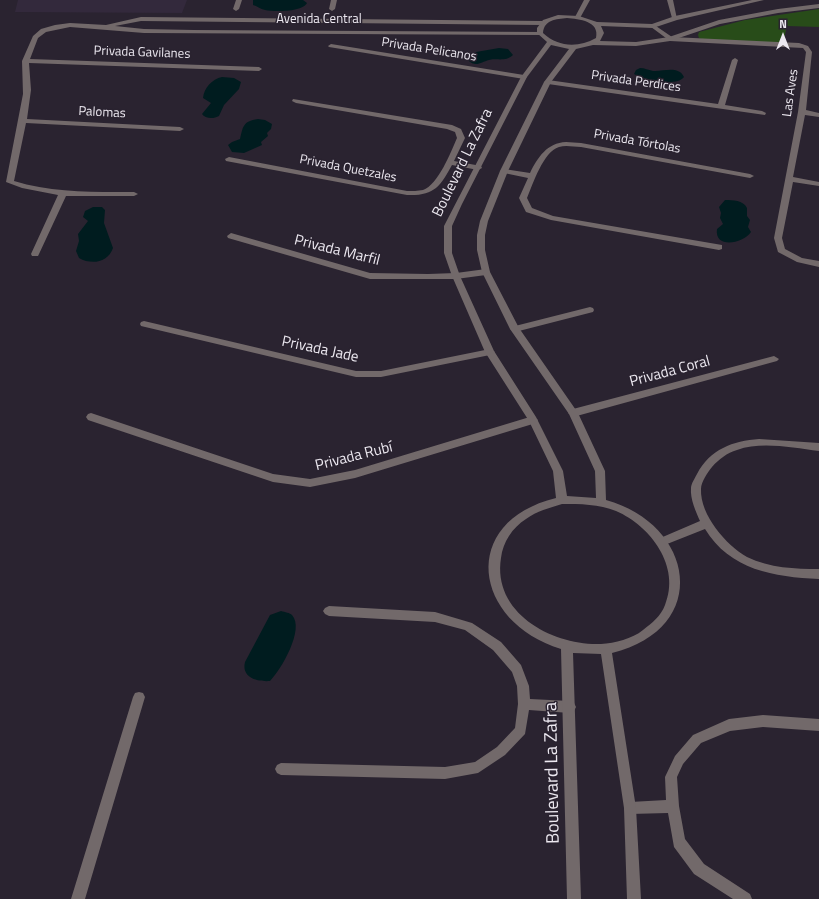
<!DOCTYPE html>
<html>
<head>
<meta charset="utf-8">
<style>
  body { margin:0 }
  #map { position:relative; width:819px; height:899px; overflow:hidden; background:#2a2330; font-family:"Titillium Web",sans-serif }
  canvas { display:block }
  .north { position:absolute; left:763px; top:16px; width:40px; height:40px; -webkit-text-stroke:3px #2a2330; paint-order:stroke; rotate:0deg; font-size:11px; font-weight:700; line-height:16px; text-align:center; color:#ece8f0 }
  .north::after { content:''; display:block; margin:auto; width:14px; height:18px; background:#ece8f0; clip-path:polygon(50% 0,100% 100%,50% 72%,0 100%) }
</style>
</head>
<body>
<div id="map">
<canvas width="819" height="899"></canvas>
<div class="north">N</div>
</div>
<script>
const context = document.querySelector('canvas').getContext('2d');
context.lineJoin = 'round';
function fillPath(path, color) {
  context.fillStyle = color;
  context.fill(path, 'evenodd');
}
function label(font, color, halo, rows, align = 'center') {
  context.font = font + ' "Titillium Web",sans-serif';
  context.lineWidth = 3;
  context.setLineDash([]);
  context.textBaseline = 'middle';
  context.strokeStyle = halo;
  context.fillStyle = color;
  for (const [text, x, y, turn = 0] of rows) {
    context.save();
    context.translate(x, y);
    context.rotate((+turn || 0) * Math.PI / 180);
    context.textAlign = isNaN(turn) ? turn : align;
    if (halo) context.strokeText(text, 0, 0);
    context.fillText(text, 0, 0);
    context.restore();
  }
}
fillPath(new Path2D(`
  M 18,0 L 187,0 L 182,13 L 15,12 Z`), '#33293c');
fillPath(new Path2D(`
  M 819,9 L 819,27 L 787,26 L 783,43 L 704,40 L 699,38 L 698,35 L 699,32 L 745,20 Z`), '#284c19');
fillPath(new Path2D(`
  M 253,0 L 303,0 L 307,3 C 303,12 274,12 265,10 C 260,9 257,6 253,5 Z
  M 499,48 L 508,49 L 513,55 C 506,62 498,58 489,60 C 481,62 476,68 468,60 L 476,52 Z
  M 640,68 C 645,68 648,70 653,71 C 663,72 678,65 684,77 C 677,87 644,80 634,74 L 636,70 Z
  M 222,77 L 234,78 L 241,82 L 239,89 L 224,105 L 219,116 C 214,119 205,119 202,114 L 211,103 L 203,98 C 204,88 212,79 222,77 Z
  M 258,119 L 265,120 L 272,124 L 271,129 L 267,133 L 268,136 L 261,142 L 262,145 L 244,153 L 232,152 L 228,145 L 232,142 L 240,139 C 243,128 242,121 258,119 Z
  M 725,200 C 733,200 743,200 747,208 L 747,216 L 750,220 L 748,227 L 751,232 C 743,244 714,249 717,229 L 723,224 L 720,218 L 721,213 L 719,207 Z
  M 93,207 L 102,207 L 105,210 L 104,223 L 113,248 C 108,263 91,265 79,258 L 76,251 L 79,241 L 78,234 L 88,221 L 83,217 L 85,211 Z
  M 281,611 C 285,612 290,613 292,615 C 305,629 281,670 270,681 C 258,682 241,678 245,662 L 270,615 Z`), '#001c1f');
fillPath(new Path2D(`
  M 236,0 L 242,0 L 239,9 L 236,11 L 233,9 Z
  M 331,0 L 337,0 L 335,9 L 332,11 L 329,9 Z
  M 584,0 L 590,0 L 580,18 L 576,18 L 575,17 Z
  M 667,0 L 673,0 L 677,19 L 672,18 Z
  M 141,17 L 542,21 L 545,23 L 542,25 L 141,21 L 115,26 L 144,29 L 194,30 L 542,32 L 543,33 L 540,35 L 144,33 L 70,27 L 46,32 L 38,38 L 30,59 L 259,67 L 262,69 L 259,71 L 29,63 L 31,90 L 27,119 L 180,127 L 184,129 L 180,131 L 26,123 L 14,181 C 53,193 93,192 134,192 L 138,194 L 134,196 L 66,196 L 39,254 L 38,256 L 32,256 L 31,254 L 58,195 L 22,188 L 6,182 L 23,94 L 22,61 L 33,36 L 41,29 L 55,25 L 70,23 L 106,25 Z
  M 653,24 L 672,37 L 799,43 L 808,46 L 812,52 L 806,110 L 819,113 L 819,117 L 805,115 L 793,177 L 819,182 L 819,186 L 793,182 L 782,238 L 785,249 L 802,258 L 819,261 L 819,267 L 797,262 L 778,252 L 774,238 L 798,112 L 806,52 L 803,48 L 670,41 L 651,27 L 650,26 Z
  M 331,44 L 524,75 L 527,77 L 524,79 L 329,47 L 328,46 Z
  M 735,58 L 738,60 L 725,105 L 762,111 L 766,113 L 765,115 L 548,84 L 544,82 L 548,80 L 718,104 L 732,60 Z
  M 293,99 L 452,125 L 461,129 L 465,138 L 454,161 L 481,166 L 482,168 L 478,170 L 452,165 C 440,187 434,196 407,195 L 226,161 L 225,159 L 229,157 L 407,191 C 412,191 418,191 423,190 C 438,185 451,152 457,138 L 455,132 L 447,129 L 296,103 L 292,101 Z
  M 566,142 L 581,143 L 750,174 L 754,176 L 750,178 L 581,147 C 574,147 566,145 559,147 C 543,152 533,184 527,198 L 532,208 L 553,216 L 722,245 L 722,249 L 719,250 L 551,220 L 526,212 L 519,198 L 528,178 L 504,173 L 500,171 L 504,169 L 530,173 C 538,157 547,143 566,142 Z
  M 231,233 L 370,273 L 428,274 L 456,273 L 486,269 L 490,272 L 486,275 L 456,279 L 370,279 L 228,238 L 227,236 Z
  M 590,307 L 593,308 L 594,310 L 593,312 L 515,332 L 510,329 L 515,326 Z
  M 144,321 L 356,371 L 381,371 L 490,349 L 495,352 L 490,355 L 381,377 L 356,377 L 141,326 L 140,324 L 141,322 Z
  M 774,356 L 779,359 L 777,361 L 573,417 L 568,413 L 573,409 Z
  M 91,413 L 273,474 L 310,479 L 355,470 L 533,416 L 538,420 L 536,423 L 355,478 L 310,487 L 273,482 L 88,420 L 86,417 L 88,414 Z
  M 759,439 L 819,443 L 819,451 C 793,448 762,441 737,450 C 727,453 719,459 712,467 C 708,472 701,482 701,489 C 700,515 726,545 747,557 C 770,568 795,569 819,569 L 819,579 C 774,577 730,570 705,529 L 662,546 L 658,545 L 657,542 L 658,539 L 700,521 C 696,512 690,499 691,488 C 691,484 695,478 697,474 C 710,449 733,441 759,439 Z
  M 329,606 L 435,612 L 472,623 L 501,642 L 521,665 L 529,686 L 530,699 L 570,701 L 574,703 L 576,707 L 574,711 L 570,713 L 529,710 L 525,734 L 505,755 L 478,773 L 445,779 L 281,775 L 277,773 L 275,769 L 277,765 L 281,763 L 445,767 L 475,762 L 497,747 L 515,728 L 518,704 L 517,686 L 512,672 L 493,650 L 465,630 L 435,622 L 329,616 L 325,614 L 323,611 L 325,608 Z
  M 139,692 L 143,693 L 145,697 L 85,899 L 71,899 L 133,697 L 135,693 Z
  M 763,715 L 819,719 L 819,731 L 763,727 L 730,731 L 701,743 L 683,764 L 677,777 L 679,806 L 685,839 L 704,864 L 750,894 L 752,899 L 733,899 L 694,874 L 674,847 L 668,813 L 630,814 L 625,812 L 624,808 L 625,804 L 630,802 L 666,800 L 665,777 L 675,756 L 693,735 L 729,719 Z`), '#72696a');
fillPath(new Path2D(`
  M 752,0 L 764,0 L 677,20 L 653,28 L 601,26 L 604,33 L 600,41 L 636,42 L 669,37 L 719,20 L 778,9 L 819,4 L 819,8 L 778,13 L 720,24 L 670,41 L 636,46 L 593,45 L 576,49 L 551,82 L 508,171 L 488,221 L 485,235 L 485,250 L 490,272 L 519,328 L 578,413 L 605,471 L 606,500 C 694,524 713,628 612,653 L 636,808 L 641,899 L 627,899 L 624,808 L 601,654 L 573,653 L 581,899 L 567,899 L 561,649 C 473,622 458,522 556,498 L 553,471 L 529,421 L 485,352 L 452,276 L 444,253 L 444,226 L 521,77 L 547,42 L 537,33 L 537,28 L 543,20 L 558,15 L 579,16 L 597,22 L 652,24 L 675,16 ZM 567,18 C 579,19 600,21 596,38 C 578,48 558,47 543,33 C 544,20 556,19 567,18 ZM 551,45 L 569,49 L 544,82 L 500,171 L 480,221 L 477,235 L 477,250 L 482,272 L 510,329 L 569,414 L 595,471 L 596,498 L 567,496 L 563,471 L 536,417 L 494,351 L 460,276 L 452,253 L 452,226 L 462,204 L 527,77 ZM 562,504 C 580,504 599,504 616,511 C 651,526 681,567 665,605 C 661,616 652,623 643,630 C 632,639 615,643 601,644 C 554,646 492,614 501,558 C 503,542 512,528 526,519 C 537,511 549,508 562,504 Z`), '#72696a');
label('13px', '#ece8f0', '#2a2330', [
  ["Avenida Central",319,20],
  ["Privada Pelicanos",429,50,9],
  ["Privada Gavilanes",142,53,2],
  ["Privada Perdices",636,82,8],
  ["Las Aves",791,93,-82],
  ["Palomas",102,113,3],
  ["Privada Tórtolas",637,142,10],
  ["Privada Quetzales",348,169,11]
]);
label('15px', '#ece8f0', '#2a2330', [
  ["Boulevard La Zafra",463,163,-64],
  ["Privada Marfil",337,251,14],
  ["Privada Jade",320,350,12],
  ["Privada Coral",670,372,-15],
  ["Privada Rubí",354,457,-14]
]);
label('18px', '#ece8f0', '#2a2330', [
  ["Boulevard La Zafra",553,773,-91]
]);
</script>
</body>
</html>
